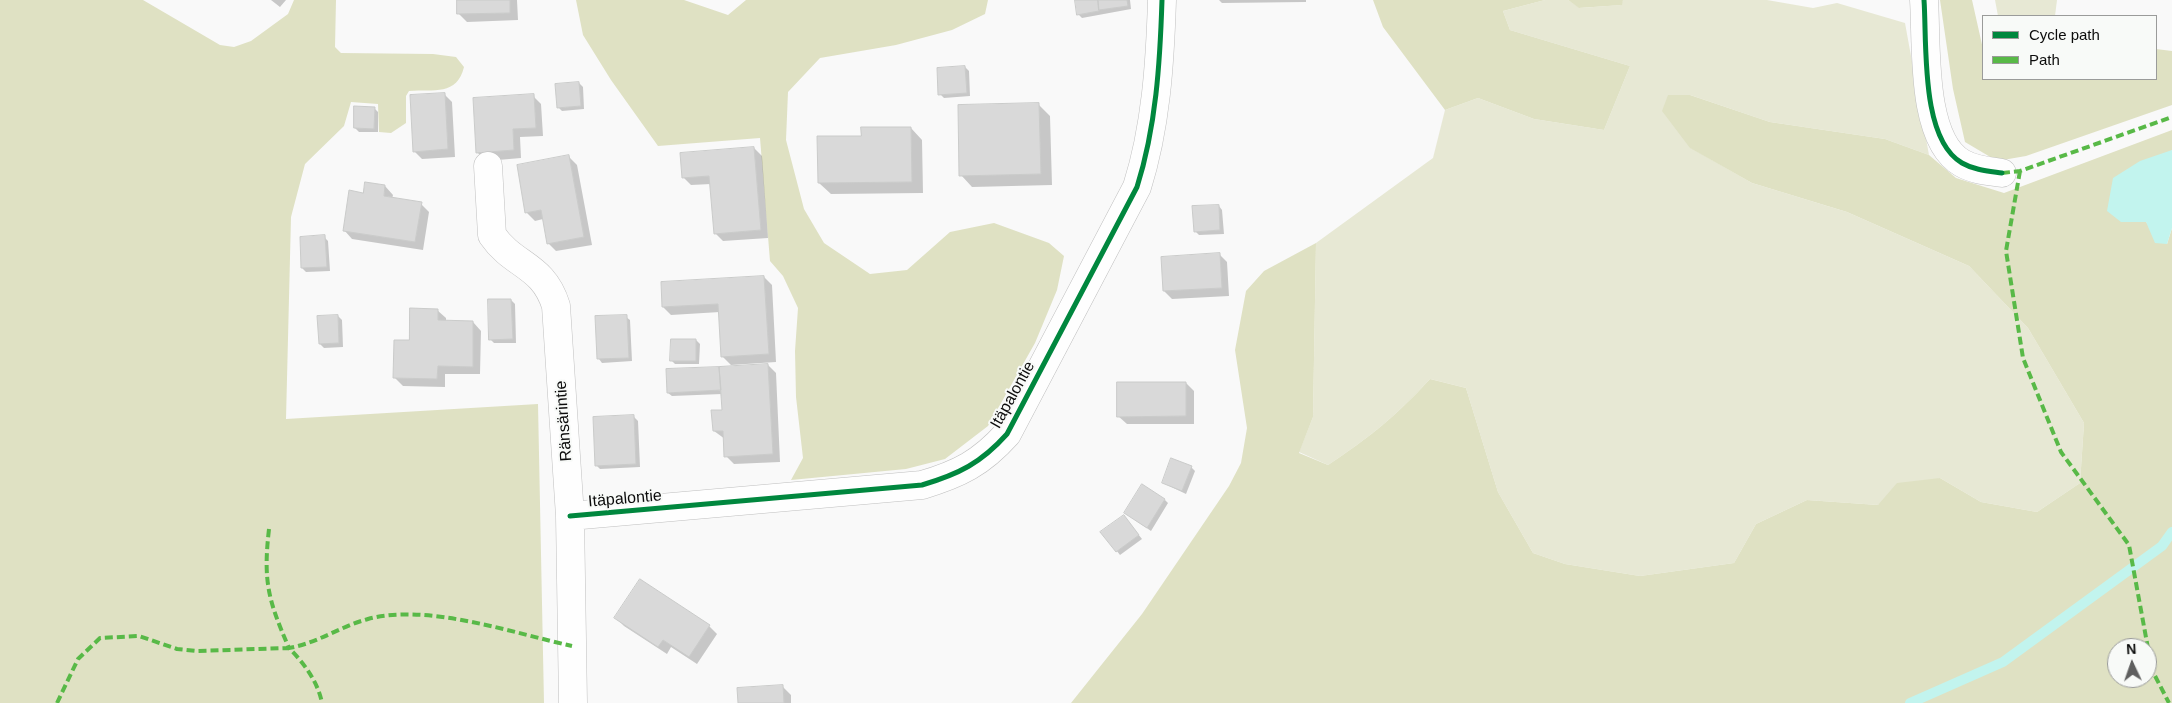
<!DOCTYPE html>
<html>
<head>
<meta charset="utf-8">
<style>
  body { margin:0 }
  #map { position:relative; width:2172px; height:703px; overflow:hidden; background:#f9f9f9; font-family:Helvetica,sans-serif }
  canvas { display:block }
  .legend { position:absolute; left:1982px; top:15px; width:175px; height:65px; box-sizing:border-box; background:#f8faf8; border:1px solid #9a9b9a; margin:0; padding:6px 9px; list-style:none; font-size:15px; color:#0c0c0c }
  .legend li { display:flex; align-items:center; gap:10px; height:25px }
  .legend b { width:25px; border:1px solid #9a9b9a }
  .north { position:absolute; left:2107px; top:638px; width:50px; height:50px; box-sizing:border-box; background:#f8faf8; border:1px solid #9a9b9a; border-radius:50%; rotate:357deg; font-size:14px; font-weight:700; line-height:20px; text-align:center; color:#0c0c0c }
  .north::after { content:''; display:block; margin:auto; width:18px; height:22px; background:#5f5f5f; clip-path:polygon(50% 0,100% 100%,50% 72%,0 100%) }
</style>
</head>
<body>
<div id="map">
<canvas width="2172" height="703"></canvas>
<ul class="legend">
<li><b style="height:6px;background:#00873e"></b>Cycle path</li>
<li><b style="height:6px;background:#58b947"></b>Path</li>
</ul>
<div class="north">N</div>
</div>
<script>
const context = document.querySelector('canvas').getContext('2d');
context.lineJoin = 'round';
function fillPath(path, color) {
  context.fillStyle = color;
  context.fill(path, 'evenodd');
}
function strokePath(path, color, width, dash) {
  context.strokeStyle = color;
  context.lineWidth = width;
  context.lineCap = dash ? 'butt' : 'round';
  context.setLineDash(dash || []);
  context.stroke(path);
}
function label(font, color, halo, rows, align = 'center') {
  context.font = font + ' Helvetica,sans-serif';
  context.lineWidth = 4;
  context.setLineDash([]);
  context.textBaseline = 'middle';
  context.strokeStyle = halo;
  context.fillStyle = color;
  for (const [text, x, y, turn = 0] of rows) {
    context.save();
    context.translate(x, y);
    context.rotate((+turn || 0) * Math.PI / 180);
    context.textAlign = isNaN(turn) ? turn : align;
    if (halo) context.strokeText(text, 0, 0);
    context.fillText(text, 0, 0);
    context.restore();
  }
}
fillPath(new Path2D(`
  M 1545,0 L 1568,0 L 1580,8 L 1621,5 L 1623,0 L 1767,0 L 1813,8 L 1837,3 L 1905,23 L 1929,155 L 1885,139 L 1770,122 L 1690,95 L 1691,148 L 1752,183 L 1847,212 L 1969,266 L 2028,328 L 2084,423 L 2080,483 L 2037,512 L 1981,502 L 1940,478 L 1878,505 L 1807,500 L 1756,524 L 1734,563 L 1640,576 L 1565,564 L 1533,553 L 1498,492 L 1466,388 L 1430,379 C 1397,415 1369,438 1328,465 L 1299,452 L 1313,417 L 1316,243 L 1433,158 L 1445,110 L 1478,98 L 1534,119 L 1604,130 L 1630,66 L 1510,30 L 1503,11 Z
  M 1995,0 L 2057,0 L 2055,16 L 1998,16 Z`), '#e7e8d4');
fillPath(new Path2D(`
  M 0,0 L 143,0 L 220,45 L 234,47 L 251,41 L 288,14 L 294,0 L 336,0 L 335,47 L 341,53 L 433,54 L 456,57 L 464,67 C 457,96 434,89 409,91 L 406,96 L 406,123 L 391,133 L 379,132 L 378,104 L 351,102 L 344,126 L 305,164 L 291,217 L 286,419 L 538,404 L 544,703 L 0,703 Z
  M 576,0 L 684,0 L 728,15 L 746,0 L 988,0 L 985,14 L 952,30 L 896,45 L 820,58 L 788,92 L 786,140 L 804,209 L 824,243 L 870,274 L 907,270 L 950,232 L 994,223 L 1049,243 L 1064,256 L 1057,290 L 1035,343 L 988,426 L 945,459 L 906,469 L 791,480 L 803,458 L 796,397 L 795,351 L 798,308 L 783,276 L 770,261 L 760,138 L 658,146 L 611,80 L 583,35 Z
  M 1373,0 L 1545,0 L 1503,11 L 1510,30 L 1630,66 L 1604,130 L 1534,119 L 1478,98 L 1445,110 L 1383,27 Z
  M 1568,0 L 1623,0 L 1622,5 L 1579,8 Z
  M 1940,0 L 1972,0 L 1983,49 L 1983,79 L 2156,79 L 2156,49 L 2172,51 L 2172,105 L 2026,156 L 1997,161 L 1965,142 L 1953,89 Z
  M 1668,95 L 1690,95 L 1770,122 L 1885,139 L 1929,155 L 1956,178 L 2004,193 L 2172,130 L 2172,150 L 2121,222 L 2146,222 L 2167,244 L 2172,228 L 2172,703 L 1071,703 L 1142,614 L 1229,486 L 1241,463 L 1247,428 L 1235,350 L 1246,291 L 1264,271 L 1316,243 L 1313,417 L 1299,453 L 1328,465 C 1369,438 1397,415 1430,379 L 1466,388 L 1498,492 L 1533,553 L 1565,564 L 1640,576 L 1734,563 L 1756,524 L 1807,500 L 1878,505 L 1897,483 L 1940,478 L 1981,502 L 2037,512 L 2080,483 L 2084,423 L 2028,328 L 1969,266 L 1847,212 L 1752,183 L 1690,148 L 1662,111 ZM 2117,648 L 2147,648 L 2147,678 L 2117,678 Z`), '#dfe1c3');
fillPath(new Path2D(`
  M 2172,150 L 2172,228 L 2167,244 L 2155,243 L 2146,222 L 2121,222 L 2107,211 L 2113,178 L 2140,161 Z`), '#c2f4ee');
fillPath(new Path2D(`
  M 271,0 L 286,0 L 280,7 Z
  M 458,0 L 517,0 L 518,20 L 467,22 L 459,14 Z
  M 1076,0 L 1130,0 L 1131,9 L 1082,18 L 1078,14 Z
  M 1219,0 L 1306,0 L 1306,2 L 1222,3 Z
  M 965,67 L 969,71 L 970,96 L 944,98 L 940,94 Z
  M 579,83 L 583,87 L 584,109 L 562,111 L 558,107 Z
  M 444,94 L 452,102 L 455,157 L 422,159 L 414,151 Z
  M 533,96 L 541,104 L 543,136 L 520,137 L 521,158 L 486,161 L 477,152 Z
  M 1039,105 L 1050,116 L 1052,185 L 972,187 L 961,175 Z
  M 374,108 L 378,112 L 378,132 L 359,132 L 355,128 Z
  M 911,128 L 922,140 L 923,193 L 831,194 L 819,183 L 863,137 Z
  M 754,148 L 762,156 L 768,238 L 723,241 L 715,233 L 711,184 L 691,185 L 683,177 Z
  M 569,157 L 577,165 L 592,245 L 556,251 L 548,243 L 543,219 L 535,221 L 527,213 Z
  M 385,186 L 393,195 L 392,199 L 421,204 L 429,212 L 423,250 L 352,239 L 344,230 L 364,194 Z
  M 1219,206 L 1222,210 L 1224,234 L 1199,235 L 1195,231 Z
  M 324,237 L 328,241 L 330,271 L 306,272 L 302,268 Z
  M 1219,254 L 1227,262 L 1229,296 L 1172,299 L 1164,291 Z
  M 764,277 L 772,285 L 776,362 L 731,365 L 722,356 L 720,312 L 671,315 L 663,307 Z
  M 511,300 L 515,304 L 516,343 L 494,343 L 490,339 Z
  M 437,310 L 446,318 L 446,322 L 473,322 L 481,331 L 480,374 L 445,374 L 445,387 L 403,386 L 395,378 L 410,342 Z
  M 338,316 L 342,320 L 343,347 L 324,348 L 320,344 Z
  M 626,317 L 630,320 L 632,361 L 602,363 L 599,359 Z
  M 696,340 L 700,344 L 699,364 L 675,364 L 671,360 Z
  M 768,365 L 776,373 L 780,462 L 734,464 L 726,456 L 725,439 L 714,431 L 723,411 L 722,394 L 672,396 L 668,393 Z
  M 1186,383 L 1194,391 L 1194,424 L 1127,424 L 1118,416 Z
  M 634,417 L 638,421 L 640,467 L 600,469 L 596,465 Z
  M 1191,467 L 1195,471 L 1186,494 L 1163,483 Z
  M 1165,500 L 1168,503 L 1151,531 L 1125,513 Z
  M 1127,520 L 1142,539 L 1120,555 L 1102,532 Z
  M 616,618 L 709,626 L 717,634 L 697,664 L 671,647 L 667,654 L 624,626 Z
  M 782,686 L 791,695 L 791,703 L 739,703 Z`), '#0003');
strokePath(new Path2D(`
  M 1910,703 L 2003,662 L 2162,546 L 2172,532`), '#c2f4ee', 10);
const building = new Path2D(`
  M 457,0 L 510,0 L 510,13 L 457,14 Z
  M 1075,0 L 1098,0 L 1099,11 L 1077,15 Z
  M 1098,0 L 1127,0 L 1128,6 L 1099,10 Z
  M 965,66 L 967,93 L 938,95 L 937,68 Z
  M 579,82 L 581,106 L 557,108 L 555,84 Z
  M 445,93 L 448,149 L 413,152 L 410,95 Z
  M 534,94 L 536,128 L 513,129 L 514,150 L 476,153 L 473,98 Z
  M 1039,103 L 1041,174 L 959,176 L 958,105 Z
  M 354,106 L 375,107 L 374,129 L 354,128 Z
  M 861,127 L 911,127 L 912,182 L 818,183 L 817,136 L 861,136 Z
  M 754,147 L 761,230 L 714,234 L 709,176 L 682,178 L 680,153 Z
  M 569,155 L 584,237 L 547,244 L 541,210 L 525,213 L 517,165 Z
  M 365,182 L 385,185 L 384,196 L 422,202 L 415,242 L 343,231 L 349,190 L 363,193 Z
  M 1219,205 L 1220,230 L 1194,232 L 1192,206 Z
  M 325,235 L 327,267 L 301,268 L 300,237 Z
  M 1220,253 L 1222,288 L 1163,291 L 1161,257 Z
  M 764,276 L 769,354 L 721,357 L 718,304 L 662,307 L 661,282 Z
  M 488,299 L 511,299 L 513,339 L 489,340 Z
  M 410,308 L 438,309 L 438,320 L 473,321 L 473,367 L 438,366 L 437,379 L 393,378 L 394,340 L 409,340 Z
  M 338,315 L 339,343 L 319,344 L 317,316 Z
  M 627,315 L 629,358 L 597,359 L 595,316 Z
  M 671,339 L 696,339 L 696,361 L 670,361 Z
  M 768,364 L 773,454 L 724,457 L 723,431 L 713,431 L 711,410 L 722,410 L 719,367 Z
  M 719,367 L 721,390 L 667,393 L 666,369 Z
  M 1117,382 L 1186,382 L 1186,416 L 1117,417 Z
  M 634,415 L 636,464 L 595,466 L 593,417 Z
  M 1171,458 L 1192,466 L 1182,491 L 1162,483 Z
  M 1142,484 L 1165,499 L 1147,528 L 1124,513 Z
  M 1124,515 L 1139,535 L 1116,552 L 1100,532 Z
  M 640,579 L 710,625 L 689,657 L 663,640 L 658,647 L 614,618 Z
  M 783,685 L 784,703 L 738,703 L 737,688 Z`);
fillPath(building, '#d9d9d9');
strokePath(building, '#cacbca', 1);
const minor = new Path2D(`
  M 1924,0 C 1927,42 1920,139 1962,163 C 1974,170 1988,171 2002,173
  M 488,166 L 492,235 C 514,267 543,264 556,306 L 570,516 L 573,703
  M 570,516 L 922,485 C 959,474 981,463 1007,434 L 1137,187 C 1156,127 1160,63 1162,0`);
strokePath(minor, '#bfbfbf', 29);
strokePath(minor, '#fefefe', 28);
strokePath(new Path2D(`
  M 2020,171 L 2006,251 L 2023,358 L 2061,452 L 2129,545 L 2152,670 L 2169,703
  M 2002,173 L 2020,171 L 2172,117
  M 269,529 C 263,581 268,600 289,648 C 318,643 341,626 368,619 C 427,603 513,633 572,646
  M 57,703 L 78,659 L 100,638 L 139,636 L 177,649 L 196,651 L 289,648 C 304,663 318,682 322,703`), '#58b947', 4, [8, 4]);
strokePath(new Path2D(`
  M 1924,0 C 1927,42 1920,139 1962,163 C 1974,170 1988,171 2002,173
  M 570,516 L 922,485 C 959,474 981,463 1007,434 L 1137,187 C 1156,127 1160,63 1162,0`), '#00873e', 5);
label('16px', '#0c0c0c', '#f8faf8', [
  ["Itäpalontie",1013,395,-61],
  ["Ränsärintie",564,421,-94],
  ["Itäpalontie",625,499,-5]
]);
</script>
</body>
</html>
